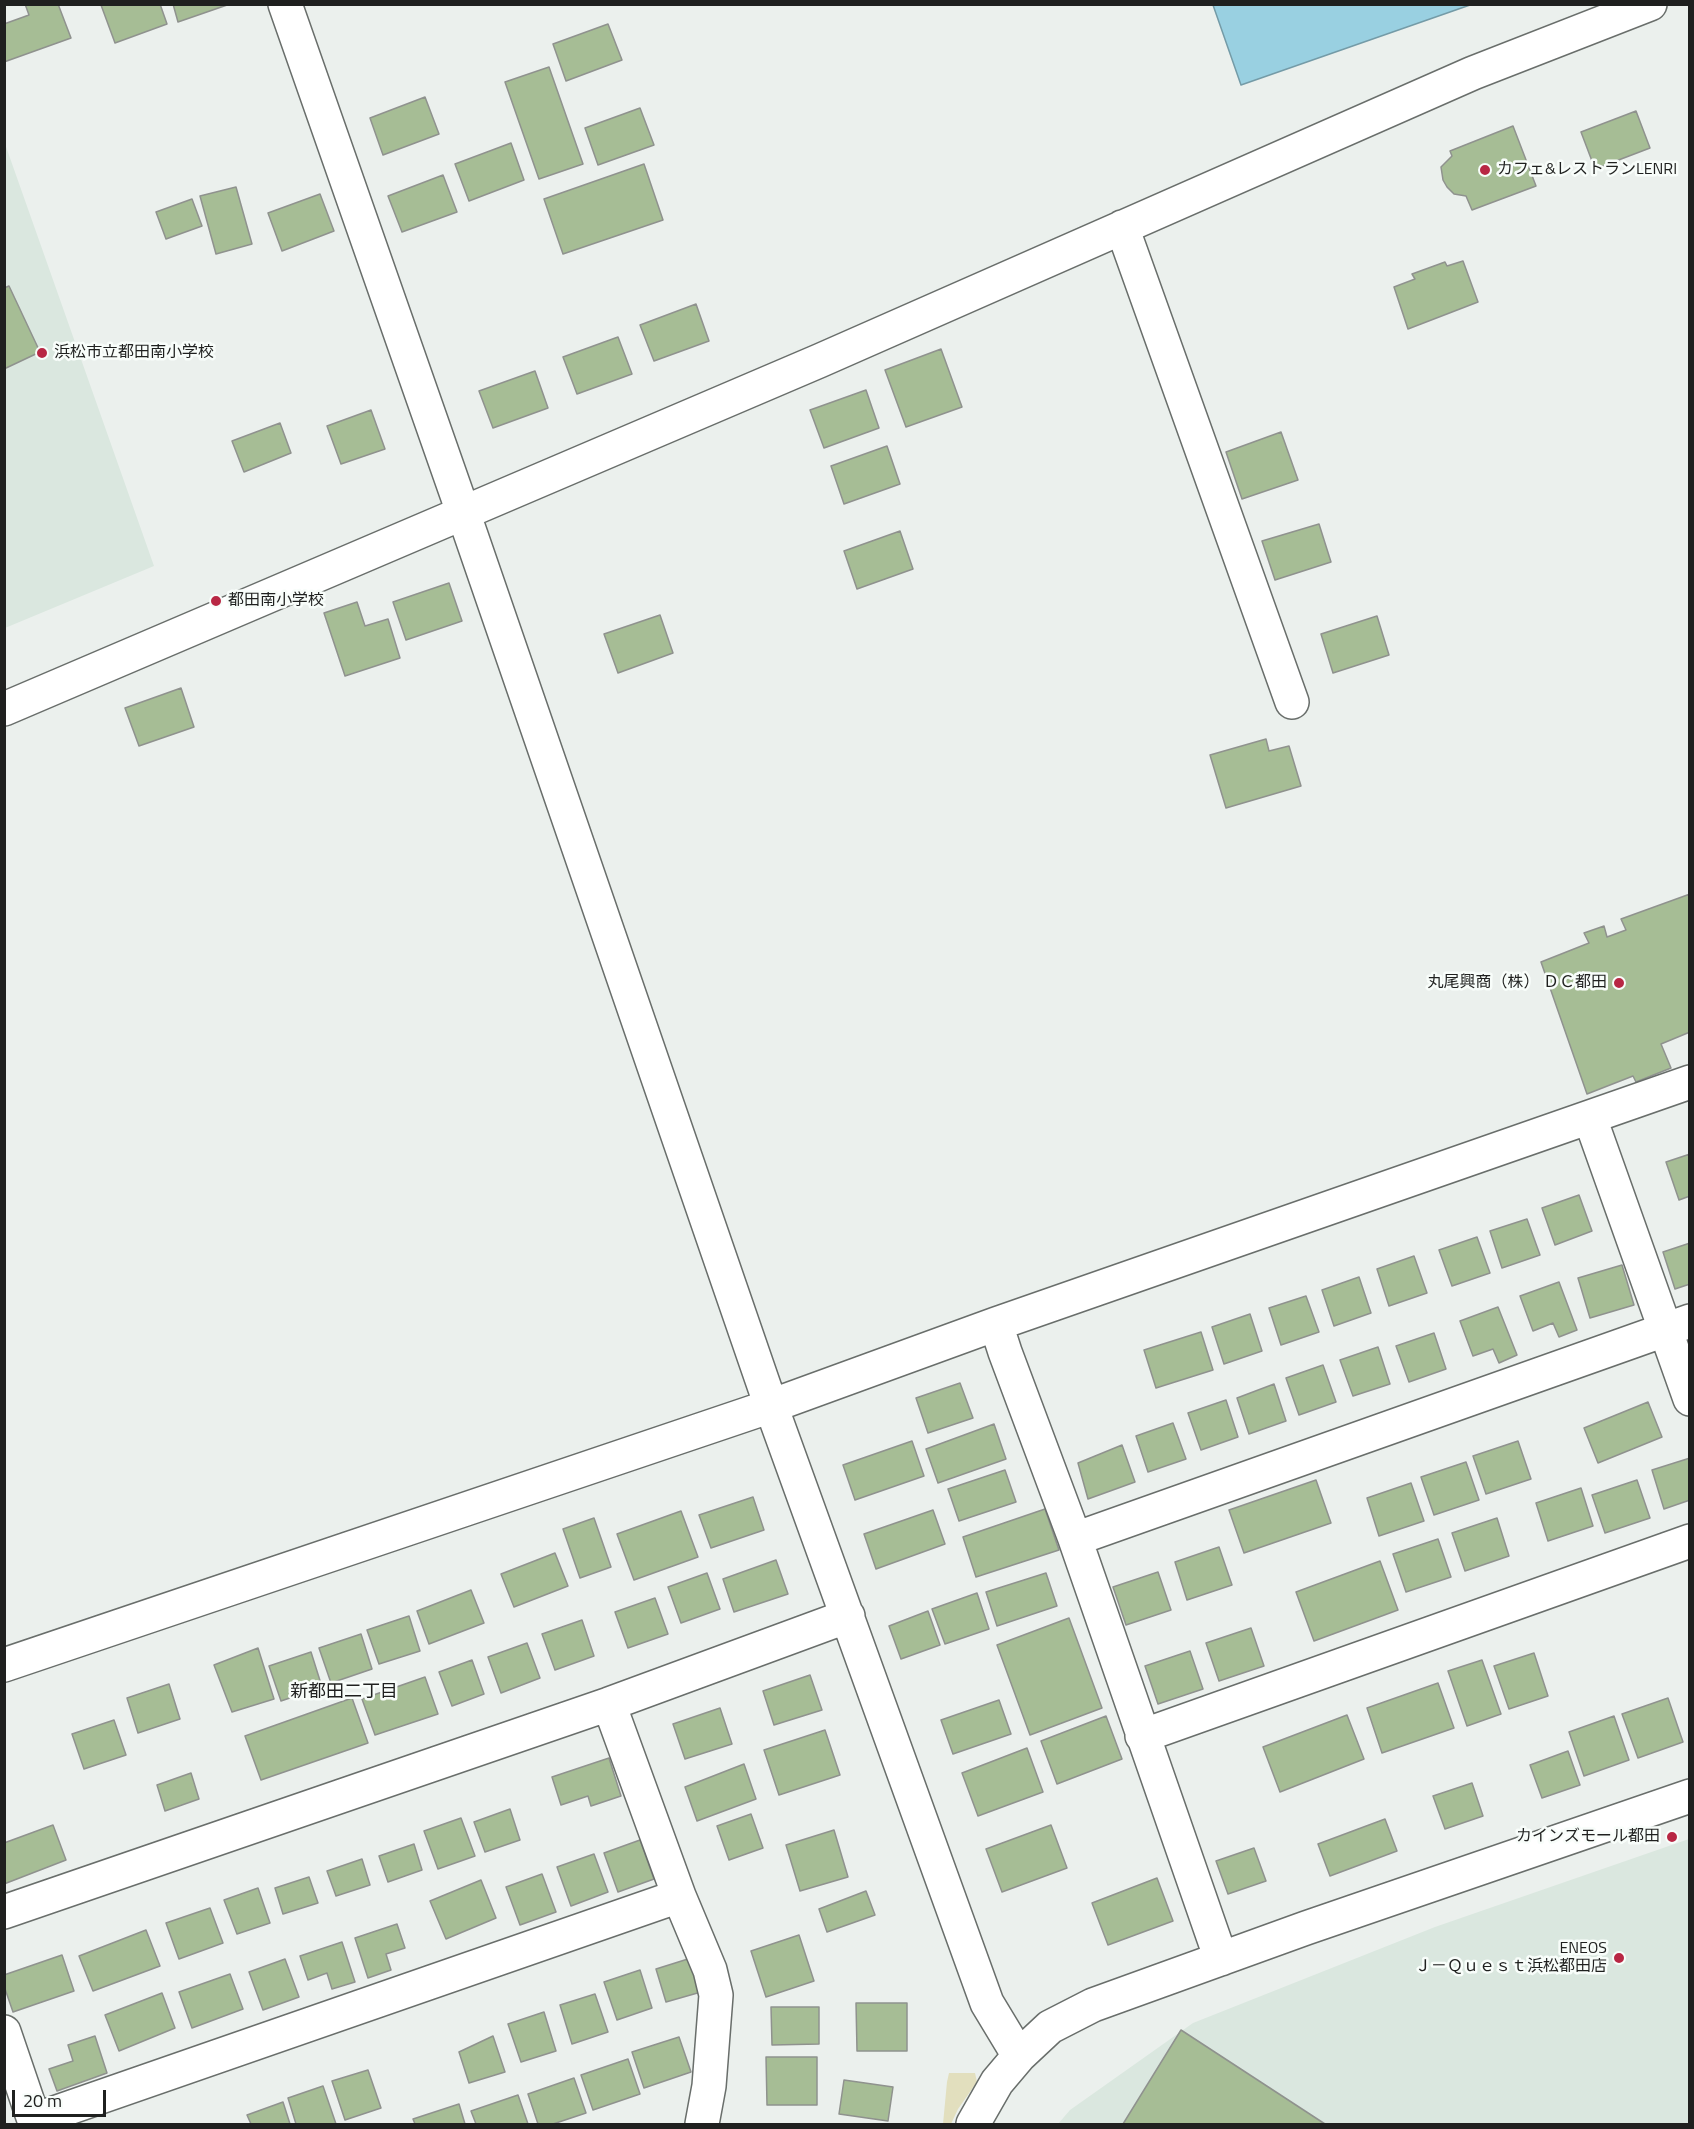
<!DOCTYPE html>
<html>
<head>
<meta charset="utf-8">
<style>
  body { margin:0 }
  #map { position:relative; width:1694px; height:2129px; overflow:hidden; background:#ebf0ed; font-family:"Titillium Web",sans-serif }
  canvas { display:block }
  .frame { position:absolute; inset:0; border:6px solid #1f201f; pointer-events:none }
  .scale { position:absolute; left:12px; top:2090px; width:94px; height:27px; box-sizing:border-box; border:3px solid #1f201f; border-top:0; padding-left:8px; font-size:18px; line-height:21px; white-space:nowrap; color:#1f201f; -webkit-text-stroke:4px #f8fdfa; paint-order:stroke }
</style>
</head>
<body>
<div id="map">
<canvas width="1694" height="2129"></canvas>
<div class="frame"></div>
<div class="scale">20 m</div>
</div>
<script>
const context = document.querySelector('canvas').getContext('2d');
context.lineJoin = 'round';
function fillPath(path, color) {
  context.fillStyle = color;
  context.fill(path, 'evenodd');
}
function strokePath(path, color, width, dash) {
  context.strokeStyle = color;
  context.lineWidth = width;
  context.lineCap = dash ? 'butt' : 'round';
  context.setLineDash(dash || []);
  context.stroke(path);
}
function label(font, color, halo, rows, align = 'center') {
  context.font = font + ' "Titillium Web","Noto Sans JP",sans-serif';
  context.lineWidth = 5;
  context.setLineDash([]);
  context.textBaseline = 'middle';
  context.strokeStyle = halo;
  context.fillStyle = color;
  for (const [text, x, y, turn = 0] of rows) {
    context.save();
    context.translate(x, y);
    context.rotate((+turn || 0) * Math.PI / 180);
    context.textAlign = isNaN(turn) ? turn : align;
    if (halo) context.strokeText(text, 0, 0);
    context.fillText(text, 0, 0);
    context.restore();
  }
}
fillPath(new Path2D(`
  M 4,141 L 154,566 L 5,628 L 4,628 Z
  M 1689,1839 L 1689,2124 L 1058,2124 L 1070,2110 L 1193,2023 L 1435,1927 Z`), '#dae7df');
fillPath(new Path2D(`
  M 949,2073 L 975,2073 L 977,2082 L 958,2109 L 951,2124 L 943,2124 L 947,2082 Z`), '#e2dfbe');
const water = new Path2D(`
  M 1213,5 L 1213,4 L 1470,5 L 1241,85 Z`);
fillPath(water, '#99d0e1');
strokePath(water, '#749ba7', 1.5);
const building = new Path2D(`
  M 25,4 L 58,4 L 71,38 L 4,62 L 4,24 L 29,15 Z
  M 160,4 L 167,24 L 115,43 L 101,5 Z
  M 173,4 L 230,4 L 178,22 Z
  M 608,24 L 622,60 L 566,81 L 553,44 Z
  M 549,67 L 583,164 L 539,179 L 505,82 Z
  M 425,97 L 439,134 L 383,155 L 370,118 Z
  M 640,108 L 654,145 L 598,165 L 585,128 Z
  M 1636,111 L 1650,148 L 1595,169 L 1581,132 Z
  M 1513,126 L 1536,186 L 1472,210 L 1466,196 L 1454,194 L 1447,187 L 1443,180 L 1441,167 L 1452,156 L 1450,151 Z
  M 511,143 L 524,180 L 469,201 L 455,164 Z
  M 644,164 L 663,220 L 563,254 L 544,199 Z
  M 443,175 L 457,212 L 402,232 L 388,196 Z
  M 236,187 L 252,244 L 216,254 L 200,196 Z
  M 320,194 L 334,231 L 282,251 L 268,213 Z
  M 192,199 L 202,226 L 166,239 L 156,212 Z
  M 1463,261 L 1478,302 L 1408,329 L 1394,287 L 1415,279 L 1412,274 L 1445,262 L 1447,266 Z
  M 9,286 L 40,352 L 4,369 L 4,288 Z
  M 696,304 L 709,341 L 654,361 L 640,325 Z
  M 618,337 L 632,374 L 577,394 L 563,357 Z
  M 941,349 L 962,407 L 906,427 L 885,370 Z
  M 535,371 L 548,408 L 493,428 L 479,391 Z
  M 866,390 L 879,428 L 824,448 L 810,410 Z
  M 371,410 L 385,449 L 341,464 L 327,426 Z
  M 280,423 L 291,453 L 244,472 L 232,441 Z
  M 1281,432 L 1298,480 L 1242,499 L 1226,452 Z
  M 887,446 L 900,484 L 844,504 L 831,466 Z
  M 1319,524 L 1331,562 L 1275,580 L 1262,541 Z
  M 900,531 L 913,569 L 857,589 L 844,551 Z
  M 449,583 L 462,621 L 406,640 L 393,602 Z
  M 357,602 L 365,626 L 388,619 L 400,658 L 345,676 L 324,613 Z
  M 660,615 L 673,653 L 618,673 L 604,634 Z
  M 1377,616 L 1389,655 L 1333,673 L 1321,634 Z
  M 181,688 L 194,727 L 139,746 L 125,708 Z
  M 1266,739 L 1269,751 L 1289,746 L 1301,786 L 1226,808 L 1210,755 Z
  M 1690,894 L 1690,1032 L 1661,1044 L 1671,1068 L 1636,1082 L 1633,1076 L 1587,1094 L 1541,962 L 1589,943 L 1584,933 L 1604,926 L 1607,937 L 1626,930 L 1621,919 Z
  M 1690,1154 L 1690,1196 L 1679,1200 L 1666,1162 Z
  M 1579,1195 L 1592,1231 L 1555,1245 L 1542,1208 Z
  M 1527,1219 L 1540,1255 L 1502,1268 L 1490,1231 Z
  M 1477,1237 L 1490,1273 L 1452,1286 L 1439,1250 Z
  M 1690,1243 L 1690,1284 L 1675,1289 L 1663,1252 Z
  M 1414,1256 L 1427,1293 L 1389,1306 L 1377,1269 Z
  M 1622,1265 L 1634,1305 L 1590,1318 L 1578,1278 Z
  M 1359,1277 L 1371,1313 L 1334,1326 L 1322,1290 Z
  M 1559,1282 L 1577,1330 L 1559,1337 L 1553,1323 L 1533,1331 L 1520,1296 Z
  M 1306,1296 L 1319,1332 L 1281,1345 L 1269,1308 Z
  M 1498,1307 L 1517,1355 L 1499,1363 L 1493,1349 L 1473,1356 L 1460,1321 Z
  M 1250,1314 L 1262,1351 L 1224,1364 L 1212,1327 Z
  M 1201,1332 L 1213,1370 L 1156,1388 L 1144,1350 Z
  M 1434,1333 L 1446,1369 L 1409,1382 L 1396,1346 Z
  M 1378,1347 L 1390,1384 L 1353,1396 L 1340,1360 Z
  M 1323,1365 L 1336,1402 L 1299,1415 L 1286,1378 Z
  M 960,1383 L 973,1418 L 928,1433 L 916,1398 Z
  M 1274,1384 L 1286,1421 L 1249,1434 L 1237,1398 Z
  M 1226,1400 L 1238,1437 L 1201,1450 L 1188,1413 Z
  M 1648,1402 L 1662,1437 L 1598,1463 L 1584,1428 Z
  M 1173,1423 L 1186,1459 L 1148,1472 L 1136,1436 Z
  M 994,1424 L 1006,1459 L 938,1483 L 926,1449 Z
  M 912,1441 L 924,1476 L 855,1500 L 843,1465 Z
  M 1518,1441 L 1531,1479 L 1486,1494 L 1473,1456 Z
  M 1122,1445 L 1135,1482 L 1088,1499 L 1078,1463 Z
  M 1690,1458 L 1690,1500 L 1664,1509 L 1652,1470 Z
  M 1466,1462 L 1479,1500 L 1434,1515 L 1421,1477 Z
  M 1005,1470 L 1016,1502 L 959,1521 L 948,1489 Z
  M 1316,1480 L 1331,1523 L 1244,1553 L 1229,1510 Z
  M 1637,1480 L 1650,1518 L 1605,1533 L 1592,1495 Z
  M 1411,1483 L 1424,1521 L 1379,1536 L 1367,1498 Z
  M 1581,1488 L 1593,1526 L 1548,1541 L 1536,1503 Z
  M 753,1497 L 764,1530 L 711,1548 L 699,1515 Z
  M 1045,1509 L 1059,1550 L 976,1577 L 963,1537 Z
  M 933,1510 L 945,1544 L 876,1569 L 864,1534 Z
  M 681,1511 L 698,1557 L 634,1580 L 617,1534 Z
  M 594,1518 L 611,1567 L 580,1578 L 563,1529 Z
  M 1497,1518 L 1509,1556 L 1465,1571 L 1452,1533 Z
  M 1438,1539 L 1451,1577 L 1406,1592 L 1393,1554 Z
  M 1219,1547 L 1232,1585 L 1187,1600 L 1175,1562 Z
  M 555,1553 L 568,1586 L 514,1607 L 501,1574 Z
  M 776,1560 L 788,1594 L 734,1612 L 723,1579 Z
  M 1380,1561 L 1398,1610 L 1314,1641 L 1296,1592 Z
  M 1158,1572 L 1171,1610 L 1126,1625 L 1113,1587 Z
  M 707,1573 L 720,1609 L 681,1623 L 668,1587 Z
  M 1046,1573 L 1057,1606 L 997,1626 L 986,1592 Z
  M 471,1590 L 484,1623 L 429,1644 L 417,1611 Z
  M 977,1593 L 989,1629 L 945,1644 L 932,1609 Z
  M 655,1598 L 668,1634 L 628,1648 L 615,1612 Z
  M 928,1611 L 940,1645 L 901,1659 L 889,1626 Z
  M 409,1616 L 420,1651 L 379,1664 L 367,1630 Z
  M 1069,1618 L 1102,1708 L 1030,1735 L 997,1645 Z
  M 582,1620 L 594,1656 L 555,1670 L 542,1634 Z
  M 1251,1628 L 1264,1666 L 1219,1681 L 1206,1643 Z
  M 361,1634 L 372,1669 L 331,1683 L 319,1648 Z
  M 527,1643 L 540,1678 L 501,1693 L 488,1657 Z
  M 258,1648 L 274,1699 L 232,1712 L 214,1665 Z
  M 1190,1651 L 1203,1689 L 1158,1704 L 1145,1666 Z
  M 311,1652 L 322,1687 L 281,1701 L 269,1666 Z
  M 1534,1653 L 1548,1696 L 1509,1709 L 1494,1666 Z
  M 472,1660 L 484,1694 L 452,1706 L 439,1672 Z
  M 1482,1660 L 1501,1714 L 1467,1726 L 1448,1671 Z
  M 810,1675 L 822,1710 L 774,1725 L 763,1691 Z
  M 425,1677 L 438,1714 L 375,1735 L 362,1699 Z
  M 1438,1683 L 1454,1728 L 1382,1753 L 1367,1708 Z
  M 169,1684 L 180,1719 L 138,1733 L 127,1698 Z
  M 352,1698 L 368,1743 L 261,1780 L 245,1736 Z
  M 1668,1698 L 1683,1742 L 1638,1758 L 1622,1714 Z
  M 999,1700 L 1011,1734 L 953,1754 L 941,1720 Z
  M 720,1708 L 732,1744 L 685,1759 L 673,1724 Z
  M 1347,1715 L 1364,1759 L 1280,1792 L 1263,1747 Z
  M 1106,1716 L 1122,1759 L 1057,1784 L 1041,1741 Z
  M 1614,1716 L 1629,1760 L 1584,1776 L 1569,1732 Z
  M 114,1720 L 126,1755 L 84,1769 L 72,1734 Z
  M 825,1730 L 840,1775 L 779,1795 L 764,1750 Z
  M 1027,1748 L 1043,1792 L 978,1816 L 962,1773 Z
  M 1568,1751 L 1580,1785 L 1542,1798 L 1530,1765 Z
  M 609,1758 L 621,1796 L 591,1806 L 588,1796 L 561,1805 L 552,1777 Z
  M 744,1764 L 756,1799 L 697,1821 L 685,1787 Z
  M 191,1773 L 199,1799 L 165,1811 L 157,1785 Z
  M 1472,1783 L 1483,1816 L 1445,1829 L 1433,1796 Z
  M 510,1809 L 520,1840 L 485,1852 L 474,1822 Z
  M 751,1814 L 763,1848 L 729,1860 L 717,1826 Z
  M 461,1818 L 475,1856 L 438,1869 L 424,1831 Z
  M 1385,1819 L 1397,1851 L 1330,1876 L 1318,1844 Z
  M 53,1825 L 66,1860 L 4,1884 L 4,1843 Z
  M 1051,1825 L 1067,1868 L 1002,1892 L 986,1849 Z
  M 834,1830 L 848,1877 L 800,1891 L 786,1845 Z
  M 640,1840 L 654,1879 L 618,1892 L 604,1853 Z
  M 414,1844 L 422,1870 L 388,1882 L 379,1856 Z
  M 1254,1848 L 1266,1881 L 1228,1894 L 1216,1861 Z
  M 594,1854 L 608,1892 L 571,1906 L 557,1867 Z
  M 362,1859 L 370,1885 L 336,1896 L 327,1871 Z
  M 542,1874 L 556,1912 L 520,1925 L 506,1887 Z
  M 309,1877 L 318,1903 L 283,1914 L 275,1888 Z
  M 1157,1878 L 1173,1921 L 1108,1945 L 1092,1903 Z
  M 481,1880 L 496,1918 L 446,1939 L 430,1901 Z
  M 258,1888 L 270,1923 L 237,1934 L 224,1900 Z
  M 866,1891 L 875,1915 L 827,1932 L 819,1909 Z
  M 210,1908 L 223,1943 L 179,1959 L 166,1923 Z
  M 397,1924 L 405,1948 L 386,1954 L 391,1970 L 368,1978 L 355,1938 Z
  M 146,1930 L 160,1966 L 93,1991 L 79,1956 Z
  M 799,1935 L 814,1981 L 766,1997 L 751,1951 Z
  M 342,1942 L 355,1982 L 332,1989 L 327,1973 L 308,1980 L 300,1956 Z
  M 62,1955 L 74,1991 L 13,2012 L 4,1986 L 4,1975 Z
  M 691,1958 L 701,1992 L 666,2002 L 656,1969 Z
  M 285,1959 L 299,1997 L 263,2010 L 249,1972 Z
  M 640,1970 L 652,2008 L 617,2020 L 604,1982 Z
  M 230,1974 L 243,2009 L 192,2028 L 179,1992 Z
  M 162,1993 L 175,2028 L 119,2051 L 105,2015 Z
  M 595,1994 L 608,2032 L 572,2044 L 560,2005 Z
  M 856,2003 L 907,2003 L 907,2051 L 857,2051 Z
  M 771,2007 L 819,2007 L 819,2044 L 772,2045 Z
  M 544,2012 L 556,2051 L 521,2062 L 508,2024 Z
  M 1181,2030 L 1325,2124 L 1123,2124 Z
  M 95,2036 L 107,2073 L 57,2091 L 49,2069 L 73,2061 L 68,2045 Z
  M 493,2036 L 505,2072 L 469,2083 L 459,2052 Z
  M 679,2037 L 691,2072 L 644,2088 L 632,2052 Z
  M 766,2057 L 817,2057 L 817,2105 L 767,2105 Z
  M 628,2059 L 640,2094 L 593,2110 L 581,2075 Z
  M 368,2070 L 381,2108 L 345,2120 L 332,2081 Z
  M 574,2078 L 586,2113 L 553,2124 L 538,2124 L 528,2094 Z
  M 844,2080 L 893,2087 L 888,2121 L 839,2114 Z
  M 323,2086 L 336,2124 L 296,2124 L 288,2098 Z
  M 518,2095 L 528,2124 L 476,2124 L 471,2111 Z
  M 283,2102 L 290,2124 L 251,2124 L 247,2115 Z
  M 459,2104 L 465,2124 L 415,2124 L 413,2119 Z`);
fillPath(building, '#a6bd95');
strokePath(building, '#8f928e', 1.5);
const minor = new Path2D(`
  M 285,4 L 463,512 L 771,1406 L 987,2003 L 1019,2056
  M 1122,227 L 1292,702
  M 4,709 L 819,361 L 1473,73 L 1650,4
  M 1590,1118 L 1690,1399
  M 996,1324 L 1005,1352 L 1075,1539 L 1221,1959
  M 1075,1539 L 1690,1321
  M 4,1665 L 771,1406 L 996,1324 L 1690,1082
  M 609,1704 L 848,1616
  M 1142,1736 L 1690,1541
  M 4,1912 L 609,1704 L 679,1896
  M 4,2032 L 34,2120 L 679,1896 L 710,1970 L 716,1995 L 709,2086 L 702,2124
  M 973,2124 L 997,2082 L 1019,2056 L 1050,2027 L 1093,2005 L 1306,1928 L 1690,1796`);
strokePath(minor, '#696e6b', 36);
strokePath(minor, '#fff', 33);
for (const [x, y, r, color] of [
  [1485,170,6,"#b82744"],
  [42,353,6,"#b82744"],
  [216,601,6,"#b82744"],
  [1619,983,6,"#b82744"],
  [1672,1837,6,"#b82744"],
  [1619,1958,6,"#b82744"]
]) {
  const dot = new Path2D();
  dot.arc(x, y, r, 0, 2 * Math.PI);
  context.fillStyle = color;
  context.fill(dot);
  strokePath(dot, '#f8fdfa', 2);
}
label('16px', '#1f201f', '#f8fdfa', [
  ["カフェ&レストランLENRI",1497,170],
  ["浜松市立都田南小学校",54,353],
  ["都田南小学校",228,601],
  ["丸尾興商（株） ＤＣ都田",1607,983,"right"],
  ["カインズモール都田",1660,1837,"right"],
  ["ENEOS",1607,1949,"right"],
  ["Ｊ－Ｑｕｅｓｔ浜松都田店",1607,1967,"right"]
], 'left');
label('18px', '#1f201f', '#f8fdfa', [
  ["新都田二丁目",344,1693]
]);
</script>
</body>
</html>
